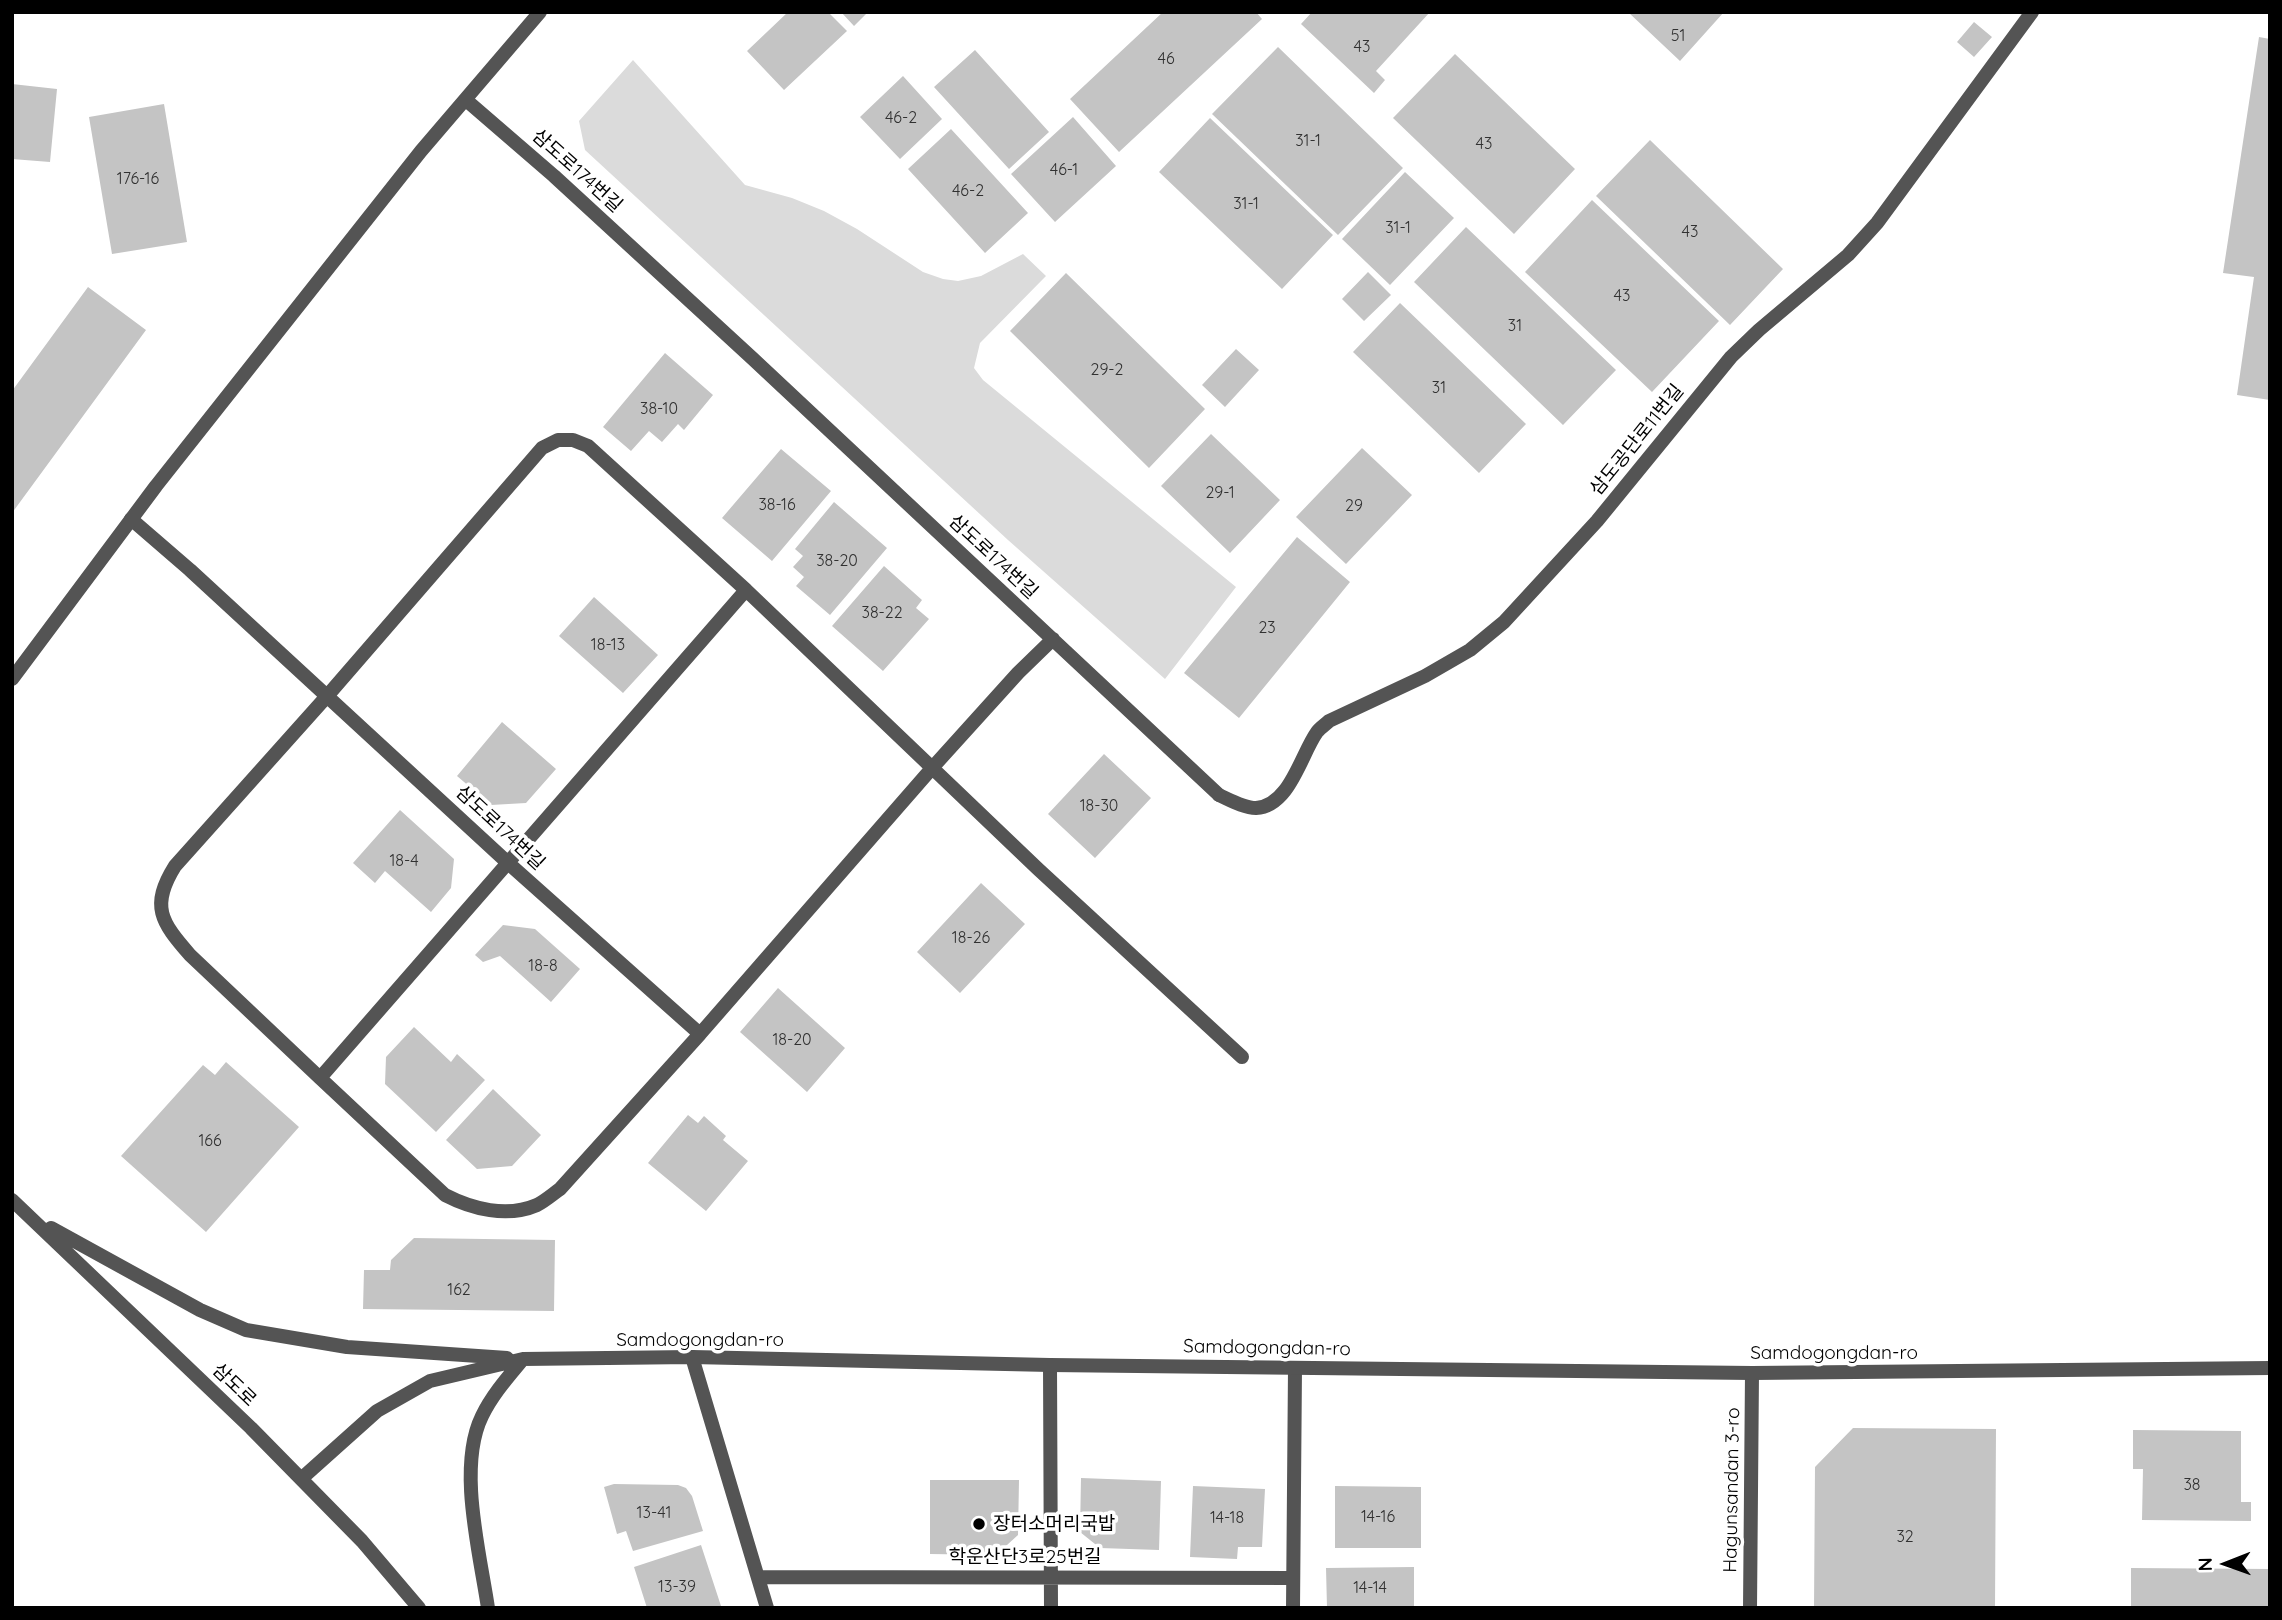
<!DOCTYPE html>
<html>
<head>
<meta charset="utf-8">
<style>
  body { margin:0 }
  #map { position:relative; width:2282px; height:1620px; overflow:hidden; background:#fff; font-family:Quicksand,sans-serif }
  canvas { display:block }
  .frame { position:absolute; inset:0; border:14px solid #000; pointer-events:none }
  .north { position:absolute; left:2191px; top:1529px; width:70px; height:70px; -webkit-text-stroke:5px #fff; paint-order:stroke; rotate:269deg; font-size:19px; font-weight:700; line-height:28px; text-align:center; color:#000 }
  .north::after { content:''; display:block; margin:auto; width:24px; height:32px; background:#000; clip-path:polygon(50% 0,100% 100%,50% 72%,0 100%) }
</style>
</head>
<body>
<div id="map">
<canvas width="2282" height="1620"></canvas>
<div class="frame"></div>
<div class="north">N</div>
</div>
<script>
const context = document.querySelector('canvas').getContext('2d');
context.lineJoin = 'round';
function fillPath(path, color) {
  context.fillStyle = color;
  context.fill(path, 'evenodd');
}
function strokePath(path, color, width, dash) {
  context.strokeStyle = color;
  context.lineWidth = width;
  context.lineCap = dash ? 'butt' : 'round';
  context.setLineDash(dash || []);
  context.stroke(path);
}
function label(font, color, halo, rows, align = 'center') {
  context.font = font + ' Quicksand,"Noto Sans KR",sans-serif';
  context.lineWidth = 7;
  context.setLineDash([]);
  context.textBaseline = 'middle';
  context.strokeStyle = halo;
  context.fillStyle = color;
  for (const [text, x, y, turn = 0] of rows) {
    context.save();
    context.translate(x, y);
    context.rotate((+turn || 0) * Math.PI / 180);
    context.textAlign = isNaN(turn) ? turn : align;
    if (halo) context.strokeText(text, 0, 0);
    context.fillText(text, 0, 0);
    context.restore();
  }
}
fillPath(new Path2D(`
  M 633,60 L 745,185 L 792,198 L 824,211 L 857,229 L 923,272 L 943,279 L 958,281 L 981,276 L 1023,254 L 1046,276 L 980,343 L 974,368 L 983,380 L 1236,587 L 1165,679 L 1008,540 L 585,150 L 579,121 Z`), '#dbdbdb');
fillPath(new Path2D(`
  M 788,12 L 828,12 L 847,31 L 784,90 L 747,51 Z
  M 841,12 L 868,12 L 854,26 Z
  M 1163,12 L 1256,12 L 1262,19 L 1119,152 L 1070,99 Z
  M 1312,12 L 1430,12 L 1376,71 L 1385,80 L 1374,93 L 1301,24 Z
  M 1628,12 L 1724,12 L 1680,61 Z
  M 1974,22 L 1992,37 L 1974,57 L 1957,42 Z
  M 2259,37 L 2270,39 L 2270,400 L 2237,395 L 2254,277 L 2223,273 Z
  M 1278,47 L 1403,168 L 1338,235 L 1212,114 Z
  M 975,50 L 1049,132 L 1009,169 L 934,87 Z
  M 1455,54 L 1575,169 L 1514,234 L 1393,118 Z
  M 903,76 L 942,119 L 900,159 L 860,117 Z
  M 12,84 L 57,89 L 50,162 L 12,159 Z
  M 164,104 L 187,242 L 112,254 L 89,117 Z
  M 1073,117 L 1116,166 L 1055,222 L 1011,174 Z
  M 1210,118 L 1333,235 L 1282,289 L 1159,172 Z
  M 951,129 L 1028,213 L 985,253 L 908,169 Z
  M 1650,140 L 1783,269 L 1730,325 L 1596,196 Z
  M 1405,172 L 1454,218 L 1390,285 L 1342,239 Z
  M 1592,200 L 1719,321 L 1652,392 L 1525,272 Z
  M 1466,227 L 1616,370 L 1563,425 L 1414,282 Z
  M 1368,272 L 1391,295 L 1364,321 L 1342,299 Z
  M 1066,273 L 1205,409 L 1149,468 L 1010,331 Z
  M 88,287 L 146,330 L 12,513 L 12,391 Z
  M 1400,303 L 1526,424 L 1479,473 L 1353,352 Z
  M 1236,349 L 1259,370 L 1225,407 L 1202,385 Z
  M 665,353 L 713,395 L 684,430 L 678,424 L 662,442 L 649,431 L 631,451 L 603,427 Z
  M 1211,434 L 1280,500 L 1230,553 L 1161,486 Z
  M 1362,448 L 1412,495 L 1346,564 L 1296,517 Z
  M 781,449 L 831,491 L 772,561 L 722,518 Z
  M 834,502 L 887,548 L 830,615 L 796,586 L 804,577 L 793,567 L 803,556 L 795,549 Z
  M 1297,537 L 1350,582 L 1239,718 L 1184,673 Z
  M 884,566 L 922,600 L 916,608 L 929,619 L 883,671 L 832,626 Z
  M 594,597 L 658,655 L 623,693 L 559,636 Z
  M 502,722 L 556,769 L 526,803 L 491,805 L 457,776 Z
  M 1104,754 L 1151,798 L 1095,858 L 1048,814 Z
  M 400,810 L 454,859 L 451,888 L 431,912 L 385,871 L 375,883 L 353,863 Z
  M 981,883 L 1025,924 L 960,993 L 917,952 Z
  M 503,925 L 535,929 L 580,969 L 551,1002 L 500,956 L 483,962 L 475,955 Z
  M 778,988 L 845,1048 L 807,1092 L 740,1032 Z
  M 414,1027 L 451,1062 L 457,1054 L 485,1080 L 436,1132 L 385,1084 L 386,1057 Z
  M 226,1062 L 299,1127 L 206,1232 L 121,1156 L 203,1065 L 215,1075 Z
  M 493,1089 L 541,1135 L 512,1166 L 477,1169 L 446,1140 Z
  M 688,1115 L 698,1123 L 704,1116 L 726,1136 L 723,1140 L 748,1161 L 706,1211 L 648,1163 Z
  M 414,1238 L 555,1240 L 554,1311 L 363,1309 L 364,1270 L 390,1270 L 391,1260 Z
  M 1853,1428 L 1996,1429 L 1995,1608 L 1814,1608 L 1815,1467 Z
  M 2133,1430 L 2241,1431 L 2241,1502 L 2251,1502 L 2251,1521 L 2142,1520 L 2143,1469 L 2133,1469 Z
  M 1081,1478 L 1161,1481 L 1159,1550 L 1100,1548 L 1080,1532 Z
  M 930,1480 L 1019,1480 L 1018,1535 L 996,1555 L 930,1554 Z
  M 614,1484 L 678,1485 L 686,1488 L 692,1496 L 703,1531 L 633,1551 L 626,1531 L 617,1534 L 604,1487 Z
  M 1193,1486 L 1265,1489 L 1262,1547 L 1238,1547 L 1237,1559 L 1190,1557 Z
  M 1335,1486 L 1421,1487 L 1421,1548 L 1335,1548 Z
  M 701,1545 L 721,1606 L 647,1608 L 634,1567 Z
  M 1414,1567 L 1414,1608 L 1327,1608 L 1326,1568 Z
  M 2131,1568 L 2270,1569 L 2270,1608 L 2131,1608 Z`), '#c4c4c4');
strokePath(new Path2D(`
  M 1219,795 C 1230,800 1244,808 1256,808 C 1290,806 1301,754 1317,732 C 1320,728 1326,724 1329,721 L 1425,676 L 1470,650 L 1504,622 L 1597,521 L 1731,357 L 1759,330 L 1848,255 L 1877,223 L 2032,12`), '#545454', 14);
strokePath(new Path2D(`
  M 466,100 L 554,176 L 752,358 L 1219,795
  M 558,440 L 573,440 L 588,446 L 746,590 L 320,1078 L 190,955 C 161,922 150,906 175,866 L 328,695 L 542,448 Z
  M 131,519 L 190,570 L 507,862 L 700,1034 L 933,767 L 1018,673 L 1053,639
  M 746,590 L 1038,869 L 1242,1057
  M 320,1078 L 445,1195 C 472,1209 507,1218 537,1205 C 545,1201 553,1194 560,1189 L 700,1034
  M 692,1357 L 767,1608
  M 1050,1365 L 1051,1608
  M 758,1577 L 1293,1578
  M 1293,1608 L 1295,1368
  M 1750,1608 L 1752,1373`), '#545454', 14);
strokePath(new Path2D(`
  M 12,679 L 156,486 L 421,151 L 540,12
  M 12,1200 L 251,1428 L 362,1541 L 419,1608
  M 51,1228 L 200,1310 L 246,1330 L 347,1347 L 507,1358
  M 301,1479 L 377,1411 L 430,1381 L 523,1359 L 692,1357 L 1050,1365 L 1752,1373 L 2270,1368
  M 488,1608 C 480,1553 457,1467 482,1416 C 492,1395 508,1377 523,1359`), '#545454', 14);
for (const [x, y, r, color] of [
  [979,1524,7,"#000"]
]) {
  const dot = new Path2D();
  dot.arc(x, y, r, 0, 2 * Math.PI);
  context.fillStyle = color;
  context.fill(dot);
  strokePath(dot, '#fff', 2.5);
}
label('16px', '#313131', null, [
  ["51",1678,36],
  ["43",1362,47],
  ["46",1166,59],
  ["46-2",901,118],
  ["31-1",1308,141],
  ["43",1484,144],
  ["46-1",1064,170],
  ["176-16",138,179],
  ["46-2",968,191],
  ["31-1",1246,204],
  ["31-1",1398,228],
  ["43",1690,232],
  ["43",1622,296],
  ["31",1515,326],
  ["29-2",1107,370],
  ["31",1439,388],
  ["38-10",659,409],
  ["29-1",1220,493],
  ["38-16",777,505],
  ["29",1354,506],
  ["38-20",837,561],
  ["38-22",882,613],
  ["23",1267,628],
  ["18-13",608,645],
  ["18-30",1099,806],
  ["18-4",404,861],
  ["18-26",971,938],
  ["18-8",543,966],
  ["18-20",792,1040],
  ["166",210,1141],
  ["162",459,1290],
  ["38",2192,1485],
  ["13-41",654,1513],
  ["14-16",1378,1517],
  ["14-18",1227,1518],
  ["32",1905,1537],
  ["13-39",677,1587],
  ["14-14",1370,1588]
]);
label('19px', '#000', '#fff', [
  ["삼도로174번길",577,171,42],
  ["삼도공단로11번길",1637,440,-51],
  ["삼도로174번길",993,557,43],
  ["삼도로174번길",500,828,43],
  ["Samdogongdan-ro",700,1340],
  ["Samdogongdan-ro",1267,1348,1],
  ["Samdogongdan-ro",1834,1353],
  ["삼도로",234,1385,44],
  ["Hagunsandan 3-ro",1732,1490,-89],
  ["학운산단3로25번길",1025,1557]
]);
label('19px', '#000', '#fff', [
  ["장터소머리국밥",993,1524]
], 'left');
</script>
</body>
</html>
